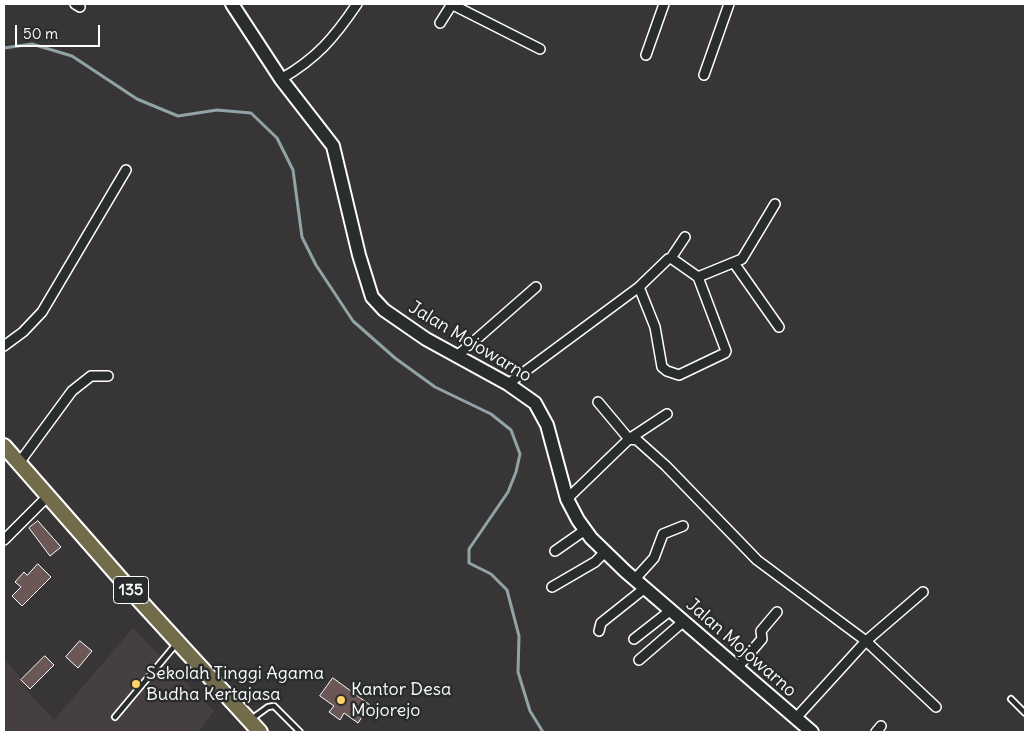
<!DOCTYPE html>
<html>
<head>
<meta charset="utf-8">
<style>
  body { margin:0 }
  #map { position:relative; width:1029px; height:736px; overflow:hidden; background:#373536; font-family:Delius,sans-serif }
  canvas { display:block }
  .frame { position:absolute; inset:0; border:5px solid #fff; pointer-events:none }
  .scale { position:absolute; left:15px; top:25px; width:85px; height:22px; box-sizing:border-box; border:2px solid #fff; border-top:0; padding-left:6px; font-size:15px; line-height:18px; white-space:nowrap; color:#fff; -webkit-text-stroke:4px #2a2d2e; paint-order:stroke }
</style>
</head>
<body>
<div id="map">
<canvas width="1029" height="736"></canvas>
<div class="frame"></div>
<div class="scale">50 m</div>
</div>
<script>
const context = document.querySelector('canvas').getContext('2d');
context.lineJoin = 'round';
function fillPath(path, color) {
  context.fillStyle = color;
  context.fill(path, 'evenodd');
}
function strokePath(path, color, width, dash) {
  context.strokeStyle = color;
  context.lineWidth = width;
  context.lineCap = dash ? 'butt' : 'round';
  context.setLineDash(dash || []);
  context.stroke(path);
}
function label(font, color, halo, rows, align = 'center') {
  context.font = font + ' Delius,sans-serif';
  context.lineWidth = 5;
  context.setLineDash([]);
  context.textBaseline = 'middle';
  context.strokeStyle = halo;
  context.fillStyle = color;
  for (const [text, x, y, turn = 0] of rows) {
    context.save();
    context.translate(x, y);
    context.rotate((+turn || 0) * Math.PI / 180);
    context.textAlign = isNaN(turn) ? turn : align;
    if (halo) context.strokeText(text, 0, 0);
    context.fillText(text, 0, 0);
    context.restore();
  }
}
fillPath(new Path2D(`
  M 133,628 L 214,711 L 199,732 L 4,732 L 4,659 L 19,676 L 28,692 L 54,720 Z`), '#463f40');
strokePath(new Path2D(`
  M 4,48 L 32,44 L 72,56 L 137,99 L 178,116 L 217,110 L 251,113 L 277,138 L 293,170 L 302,237 L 316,265 L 353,321 L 395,358 L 435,387 L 491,414 L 511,430 L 520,454 L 516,472 L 508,492 L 469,549 L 469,563 L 491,574 L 507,590 L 519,636 L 518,672 L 530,711 L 543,732`), '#91a3a6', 3);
const building = new Path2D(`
  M 38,521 L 61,547 L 50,556 L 29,528 Z
  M 38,564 L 51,577 L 22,606 L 12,596 L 21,587 L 15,582 L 24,572 L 27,575 Z
  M 80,641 L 92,651 L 78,668 L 66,657 Z
  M 45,656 L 54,665 L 30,689 L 21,680 Z
  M 333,678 L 370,705 L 358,723 L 344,713 L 340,720 L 329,712 L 334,706 L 320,696 Z`);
fillPath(building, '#6a5756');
strokePath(building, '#fff', 1);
const lane = new Path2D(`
  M 1011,699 L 1025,713
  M 115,717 L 177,643
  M 250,720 L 268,707 L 274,706 L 300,732`);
const street = new Path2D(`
  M 75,4 L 80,7
  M 451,4 L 540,49
  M 440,23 L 452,4
  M 646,55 L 664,4
  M 704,75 L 729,4
  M 281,79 C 317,58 334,38 357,4
  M 671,258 L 685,237
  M 734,263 L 779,327
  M 639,287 L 655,327 L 662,367 L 667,371 L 679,375 L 725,353 L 726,351 L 698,277
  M 4,346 L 23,332 L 42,312 L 126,170
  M 456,357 L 536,287
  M 508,384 L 639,287 L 668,259 L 671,258 L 698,277 L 742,259 L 775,204
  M 598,402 L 629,439 L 667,414
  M 19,463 L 72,391 L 91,376 L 108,376
  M 567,499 L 629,439 L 637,440 L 666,466 L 757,560 L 866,641 L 936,707
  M 4,540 L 49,495
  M 555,551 L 585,530
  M 635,579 L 654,558 L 663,534 L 683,526
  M 552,587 L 595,562 L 605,552
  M 599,631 L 601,623 L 645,588
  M 634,639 L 671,610
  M 639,660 L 684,621
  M 737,668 L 762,639 L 761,631 L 777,612
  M 795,719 L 866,641 L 923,592
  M 876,732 L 881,726`);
const secondary = new Path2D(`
  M 232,4 L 281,79 L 333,146 L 359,255 L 372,297 L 384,310 L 426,339 L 508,384 L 535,403 L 547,425 L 567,499 L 578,520 L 591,538 L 625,571 L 812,732`);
const primary = new Path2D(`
  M 4,446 L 141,602 L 260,732`);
strokePath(lane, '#fff', 8);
strokePath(street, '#fff', 12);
strokePath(secondary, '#fff', 16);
strokePath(primary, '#fff', 18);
strokePath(lane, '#2a2d2e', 4.5);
strokePath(street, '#2a2d2e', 9);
strokePath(secondary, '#2a2d2e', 12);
strokePath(primary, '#726c4b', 14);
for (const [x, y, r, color] of [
  [136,684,5,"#ffd166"],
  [341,700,5,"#ffd166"]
]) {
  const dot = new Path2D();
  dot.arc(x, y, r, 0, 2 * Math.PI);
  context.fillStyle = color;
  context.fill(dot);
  strokePath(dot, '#2a2d2e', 2);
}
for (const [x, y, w] of [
  [131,590,35]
]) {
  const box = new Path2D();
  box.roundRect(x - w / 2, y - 13.5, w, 27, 4);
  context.fillStyle = '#2a2d2e';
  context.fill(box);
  strokePath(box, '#fff', 1);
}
label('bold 16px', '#fff', null, [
  ["135",131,590]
]);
label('18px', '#fff', '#2a2d2e', [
  ["Jalan Mojowarno",470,342,31],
  ["Jalan Mojowarno",741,648,41]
]);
label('18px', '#fff', '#2a2d2e', [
  ["Sekolah Tinggi Agama",146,674],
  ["Budha Kertajasa",146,695],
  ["Kantor Desa",351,690],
  ["Mojorejo",351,711]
], 'left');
</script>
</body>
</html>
